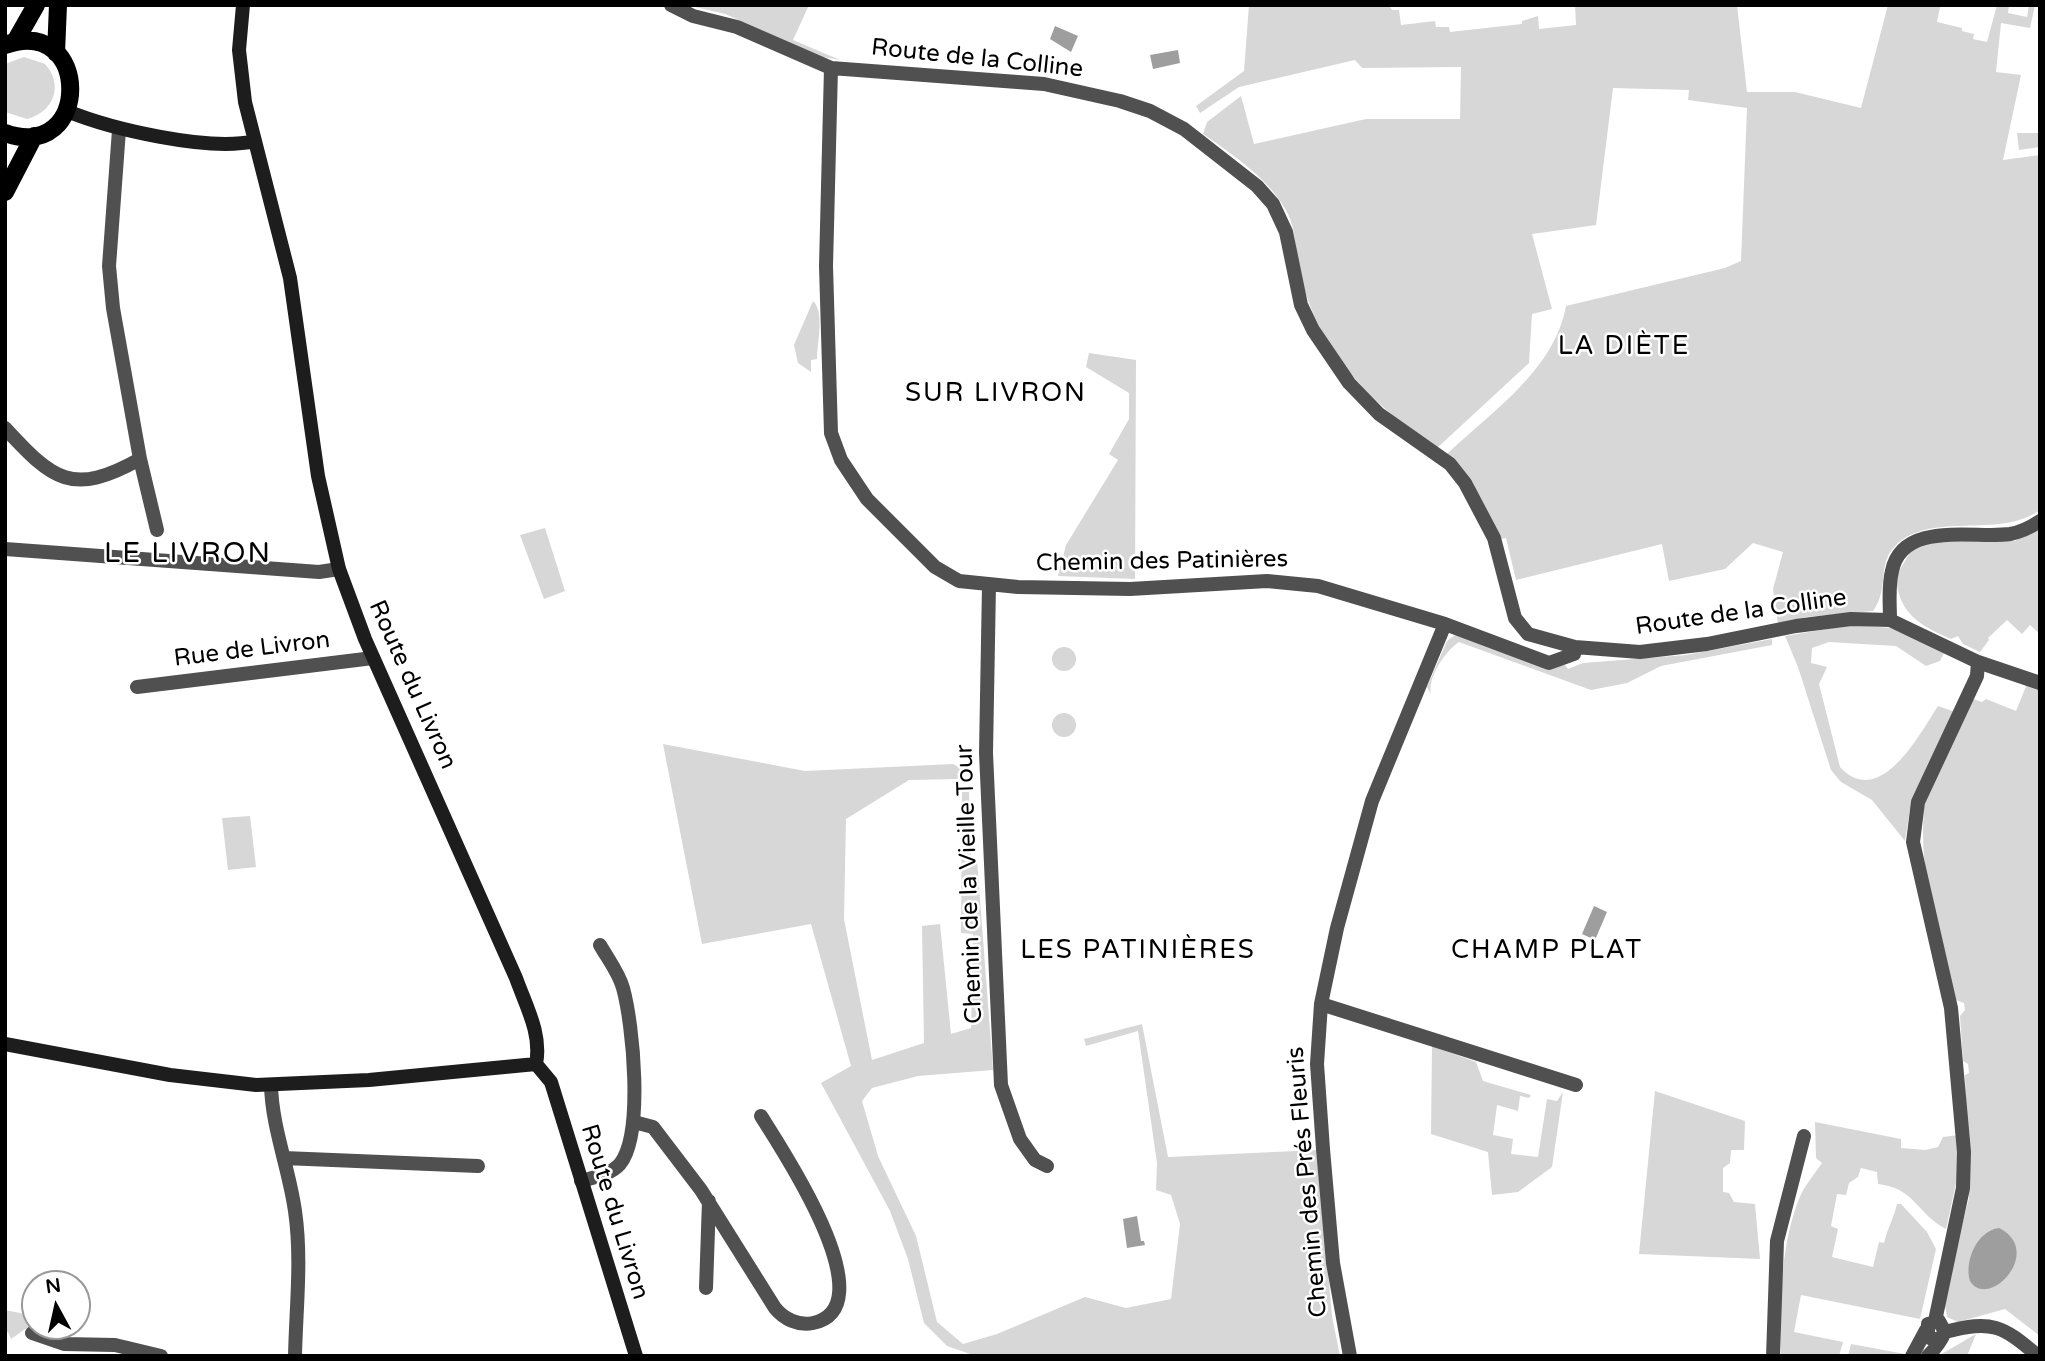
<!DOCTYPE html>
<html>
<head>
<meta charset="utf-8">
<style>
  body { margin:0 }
  #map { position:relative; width:2045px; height:1361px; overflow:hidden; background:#fff; font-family:"Varela Round",sans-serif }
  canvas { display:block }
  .frame { position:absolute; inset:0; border:7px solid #000; pointer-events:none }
  .north { position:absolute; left:21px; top:1270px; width:70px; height:70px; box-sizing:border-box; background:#fff; border:2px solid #999; border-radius:50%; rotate:352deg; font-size:19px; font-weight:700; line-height:28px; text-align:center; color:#000 }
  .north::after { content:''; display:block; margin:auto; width:24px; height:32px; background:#000; clip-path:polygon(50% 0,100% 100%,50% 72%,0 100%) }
</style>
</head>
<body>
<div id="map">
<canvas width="2045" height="1361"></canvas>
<div class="frame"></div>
<div class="north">N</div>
</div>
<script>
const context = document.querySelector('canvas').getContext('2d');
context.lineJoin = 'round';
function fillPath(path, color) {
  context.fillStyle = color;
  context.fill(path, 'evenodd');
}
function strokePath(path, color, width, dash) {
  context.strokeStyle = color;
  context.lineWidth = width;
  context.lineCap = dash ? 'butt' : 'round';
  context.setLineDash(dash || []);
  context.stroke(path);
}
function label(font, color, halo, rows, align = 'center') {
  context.font = font + ' "Varela Round",sans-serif';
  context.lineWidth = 5;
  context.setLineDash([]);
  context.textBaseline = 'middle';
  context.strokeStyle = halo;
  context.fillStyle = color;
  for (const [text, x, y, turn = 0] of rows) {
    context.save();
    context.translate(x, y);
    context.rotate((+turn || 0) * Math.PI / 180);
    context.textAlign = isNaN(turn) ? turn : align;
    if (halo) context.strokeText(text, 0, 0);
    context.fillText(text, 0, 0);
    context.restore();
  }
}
fillPath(new Path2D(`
  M 687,5 L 809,5 L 793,40 L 840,60 L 822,57 L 725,14 Z
  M 1249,5 L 1389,5 L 1392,10 L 1399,10 L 1401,25 L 1435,21 L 1436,27 L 1449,27 L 1450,32 L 1522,24 L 1522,21 L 1538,16 L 1539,29 L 1576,25 L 1575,5 L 1737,5 L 1747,92 L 1795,92 L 1861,108 L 1888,5 L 1940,7 L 1937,22 L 1962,28 L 1962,31 L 1974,34 L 1973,39 L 1987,42 L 1997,5 L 2009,5 L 2008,13 L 2027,17 L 2029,5 L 2035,5 L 2030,28 L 2001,23 L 1996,72 L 2021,75 L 2003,160 L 2040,155 L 2040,510 C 1997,540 1931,510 1895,546 C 1877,564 1889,590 1873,611 L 1806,617 L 1778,624 L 1773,589 L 1783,552 L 1753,543 L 1725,569 L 1669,581 L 1662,544 L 1516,580 L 1506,538 L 1500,539 L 1446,455 C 1491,412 1554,371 1566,306 L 1725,268 L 1741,261 L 1747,108 L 1688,100 L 1689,90 L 1613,88 L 1596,225 L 1532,234 L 1552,309 L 1532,314 L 1529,363 L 1436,449 C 1392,418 1344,376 1319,326 C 1309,306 1302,284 1298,261 C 1295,245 1295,228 1288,214 C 1271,180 1233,155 1203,134 L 1207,122 L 1241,96 L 1254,144 L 1366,119 L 1460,119 L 1461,67 L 1362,68 L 1355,60 L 1239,87 L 1200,113 L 1196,106 L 1244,71 Z
  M 24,57 L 45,64 C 64,85 54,112 27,119 L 5,112 L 5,64 Z
  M 2017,133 L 2040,133 L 2040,147 L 2019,150 Z
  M 813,301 C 825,312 817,344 817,359 L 811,360 L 811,372 L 798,363 L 794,345 Z
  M 1089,353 L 1136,360 L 1135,579 L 1058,576 L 1066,545 L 1118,460 L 1109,454 L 1129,419 L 1129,393 L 1086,367 Z
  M 2040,527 L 2040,634 L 2030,625 L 2022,634 L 2007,620 L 1988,638 L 1989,640 L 1980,652 L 1963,644 L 1958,636 L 1951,639 C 1919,625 1898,613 1896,576 L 1911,551 L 1938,540 L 2015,541 Z
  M 545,528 L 565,591 L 544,599 L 520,535 Z
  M 1851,625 L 1890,628 L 1945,651 L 1940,661 L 1926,666 L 1896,646 L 1829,642 L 1812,648 L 1811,663 L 1827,667 L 1819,684 L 1840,767 C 1880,810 1919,735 1938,706 L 1961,714 L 1973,699 L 1982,702 L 1986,699 L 2016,711 L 2027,684 L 2040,689 L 2040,1336 L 2005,1309 L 1958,1322 L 1947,1317 L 1944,1298 L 1969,1198 L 1965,1075 L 1969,1073 L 1968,1064 L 1963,1061 L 1960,1016 L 1965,1010 L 1964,1003 L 1956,1000 C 1940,936 1918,876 1924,810 L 1910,809 L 1905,841 L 1872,800 L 1841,782 L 1831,770 L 1798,667 L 1785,636 Z
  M 1455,635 L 1565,665 L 1568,669 L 1583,663 L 1686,655 L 1772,639 L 1772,645 L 1661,666 L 1627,683 L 1591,690 L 1459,642 C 1446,650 1427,678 1431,694 L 1427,687 L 1447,641 Z
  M1052 659a12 12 0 1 1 24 0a12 12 0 1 1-24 0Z
  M1052 725a12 12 0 1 1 24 0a12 12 0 1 1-24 0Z
  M 663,744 L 805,771 L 953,764 L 964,770 L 957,779 L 909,780 L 846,819 L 844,919 L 872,1060 L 924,1043 L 922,926 L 940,924 L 951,1034 L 971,1028 L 973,934 L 961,933 L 962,791 L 969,792 L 971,859 L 977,860 L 993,1070 L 918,1076 L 872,1088 L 862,1101 L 878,1156 L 916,1236 L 937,1322 L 963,1344 L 997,1334 L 1085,1297 L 1126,1308 L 1171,1299 L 1180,1224 L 1171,1195 L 1156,1190 L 1157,1163 L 1138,1031 L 1086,1046 L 1084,1039 L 1142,1024 L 1168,1157 L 1317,1150 L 1332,1316 L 1340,1356 L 976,1356 L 947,1346 L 924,1323 L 908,1259 L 890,1211 L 821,1083 L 851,1066 L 811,924 L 702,944 Z
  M 250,816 L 256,867 L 228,870 L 222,818 Z
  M 1432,1046 L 1476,1062 L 1483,1081 L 1531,1095 L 1529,1098 L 1520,1096 L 1518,1111 L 1497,1105 L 1493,1135 L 1513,1139 L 1511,1154 L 1538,1157 L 1547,1099 L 1557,1101 L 1563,1092 L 1552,1167 L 1518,1192 L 1492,1195 L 1488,1152 L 1431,1134 Z
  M 1655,1091 L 1745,1121 L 1744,1150 L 1731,1150 L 1730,1163 L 1723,1168 L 1723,1192 L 1729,1193 L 1734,1202 L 1755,1204 L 1760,1259 L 1639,1254 Z
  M 1815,1122 L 1901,1139 L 1901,1148 L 1925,1150 L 1938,1147 L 1943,1137 L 1958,1135 L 1957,1179 L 1946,1229 C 1917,1214 1915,1188 1878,1184 L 1877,1172 L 1861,1168 L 1858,1177 L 1849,1183 L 1846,1195 L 1837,1194 L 1831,1226 L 1838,1229 L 1832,1257 L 1873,1267 L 1879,1242 L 1884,1243 C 1887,1229 1894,1218 1897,1204 L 1901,1204 L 1927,1232 L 1936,1249 L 1920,1319 L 1801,1295 L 1794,1332 L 1843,1342 L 1839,1356 L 1781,1356 C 1780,1305 1780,1247 1799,1199 C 1804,1186 1814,1175 1822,1163 L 1816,1158 Z
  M 5,1310 L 35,1316 L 35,1322 L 11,1339 L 8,1332 L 5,1332 Z
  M 1976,1334 L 1967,1356 L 1938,1356 Z
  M 1851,1344 L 1905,1354 L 1848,1356 Z`), '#d7d7d7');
fillPath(new Path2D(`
  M 1055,26 L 1078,36 L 1071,52 L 1050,39 Z
  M 1178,50 L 1180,63 L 1153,69 L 1150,55 Z
  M 1594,906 L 1607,912 L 1595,940 L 1582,934 Z
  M 1137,1216 L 1141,1241 L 1144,1241 L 1145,1245 L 1127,1248 L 1123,1219 Z
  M 1999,1228 C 2045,1251 1989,1311 1970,1281 C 1964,1261 1977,1231 1999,1228 Z`), '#9e9e9e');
strokePath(new Path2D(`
  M 671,5 L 693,16 L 737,27 L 831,68 L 1044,84 L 1120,101 L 1150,111 L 1184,129 L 1257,186 L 1273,204 L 1286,232 L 1301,305 L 1313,330 L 1349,383 L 1379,414 L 1450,464 L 1465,483 L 1494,538 L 1515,618 L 1528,634 L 1575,647 L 1640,652 L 1707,644 L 1796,626 L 1851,619 L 1890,620 L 1978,662 L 1977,676 L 1918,802 L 1913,842 L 1951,1008 L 1964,1152 L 1963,1188 L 1935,1321
  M 831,68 L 826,266 L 831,433 L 841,460 L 867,499 L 935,567 L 959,581 L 1018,587 L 1130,589 L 1267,581 L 1318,586 L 1445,624 L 1549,663 L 1574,654 L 1575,647
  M 5,428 C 53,480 72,497 140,459 L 113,308 L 109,266 L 119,130
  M 140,459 L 157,530
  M 5,549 L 319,572 L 339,569
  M 989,585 L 986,753 L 1001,1085 L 1020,1139 L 1035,1160 L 1047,1166
  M 1890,620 C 1890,604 1888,587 1892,571 C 1902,520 1975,539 2010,534 C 2021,532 2031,527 2040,521
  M 1978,662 L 2040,683
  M 137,687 L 373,658
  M 1321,1004 L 1576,1085
  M 271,1085 C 272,1128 289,1168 295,1211 C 302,1259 296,1308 295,1356
  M 634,1122 L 653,1127 L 701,1190 L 775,1308 C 784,1319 798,1326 813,1323 C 888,1307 781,1148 761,1116
  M 284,1158 L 478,1166
  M 581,1181 C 594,1177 610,1175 620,1164 C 644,1134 633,1024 623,988 C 619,973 608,959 600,945
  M 706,1288 L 709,1201
  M 1945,1332 C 1992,1320 2002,1325 2038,1356
  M 32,1333 L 64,1344 L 115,1345 L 161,1356
  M 1350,1356 L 1333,1263 L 1323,1149 L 1317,1064 L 1321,1004 L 1337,928 L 1372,801 L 1445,624
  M 1773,1356 L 1777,1241 L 1804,1136
  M 1912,1356 L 1926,1330
  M 1928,1356 C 1935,1349 1941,1341 1945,1332 L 1939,1321 L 1928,1324 L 1928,1337 L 1934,1340 L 1942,1337`), '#505050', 14);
strokePath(new Path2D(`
  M 243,5 L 239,50 L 245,102 L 290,278 L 318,476 L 339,569 L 365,639 L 516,978 C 526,1006 542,1034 536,1064
  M 67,111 C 111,129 209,152 255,141
  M 5,1044 L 170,1075 L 256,1085 L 369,1080 L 536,1064
  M 536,1064 L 551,1082 L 636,1356`), '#1d1d1d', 14);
strokePath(new Path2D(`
  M 15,42 L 36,5
  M 5,45 C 92,14 92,164 5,133
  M 56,53 L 58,5
  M 5,192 L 34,136`), '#000', 18);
label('24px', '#000', '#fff', [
  ["Route de la Colline",977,59,6],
  ["Chemin des Patinières",1162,562,-1],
  ["Route de la Colline",1741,613,-8],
  ["Rue de Livron",252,650,-7],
  ["Route du Livron",412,685,66],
  ["Chemin de la Vieille Tour",970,884,-92],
  ["Chemin des Prés Fleuris",1308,1182,-95],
  ["Route du Livron",614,1212,73]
]);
context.letterSpacing = '2px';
label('26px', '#000', '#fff', [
  ["LA DIÈTE",1624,347],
  ["SUR LIVRON",996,394],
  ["LES PATINIÈRES",1138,951],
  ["CHAMP PLAT",1547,951]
]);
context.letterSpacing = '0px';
context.letterSpacing = '2px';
label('28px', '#000', '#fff', [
  ["LE LIVRON",188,555]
]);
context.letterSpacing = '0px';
</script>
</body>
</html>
